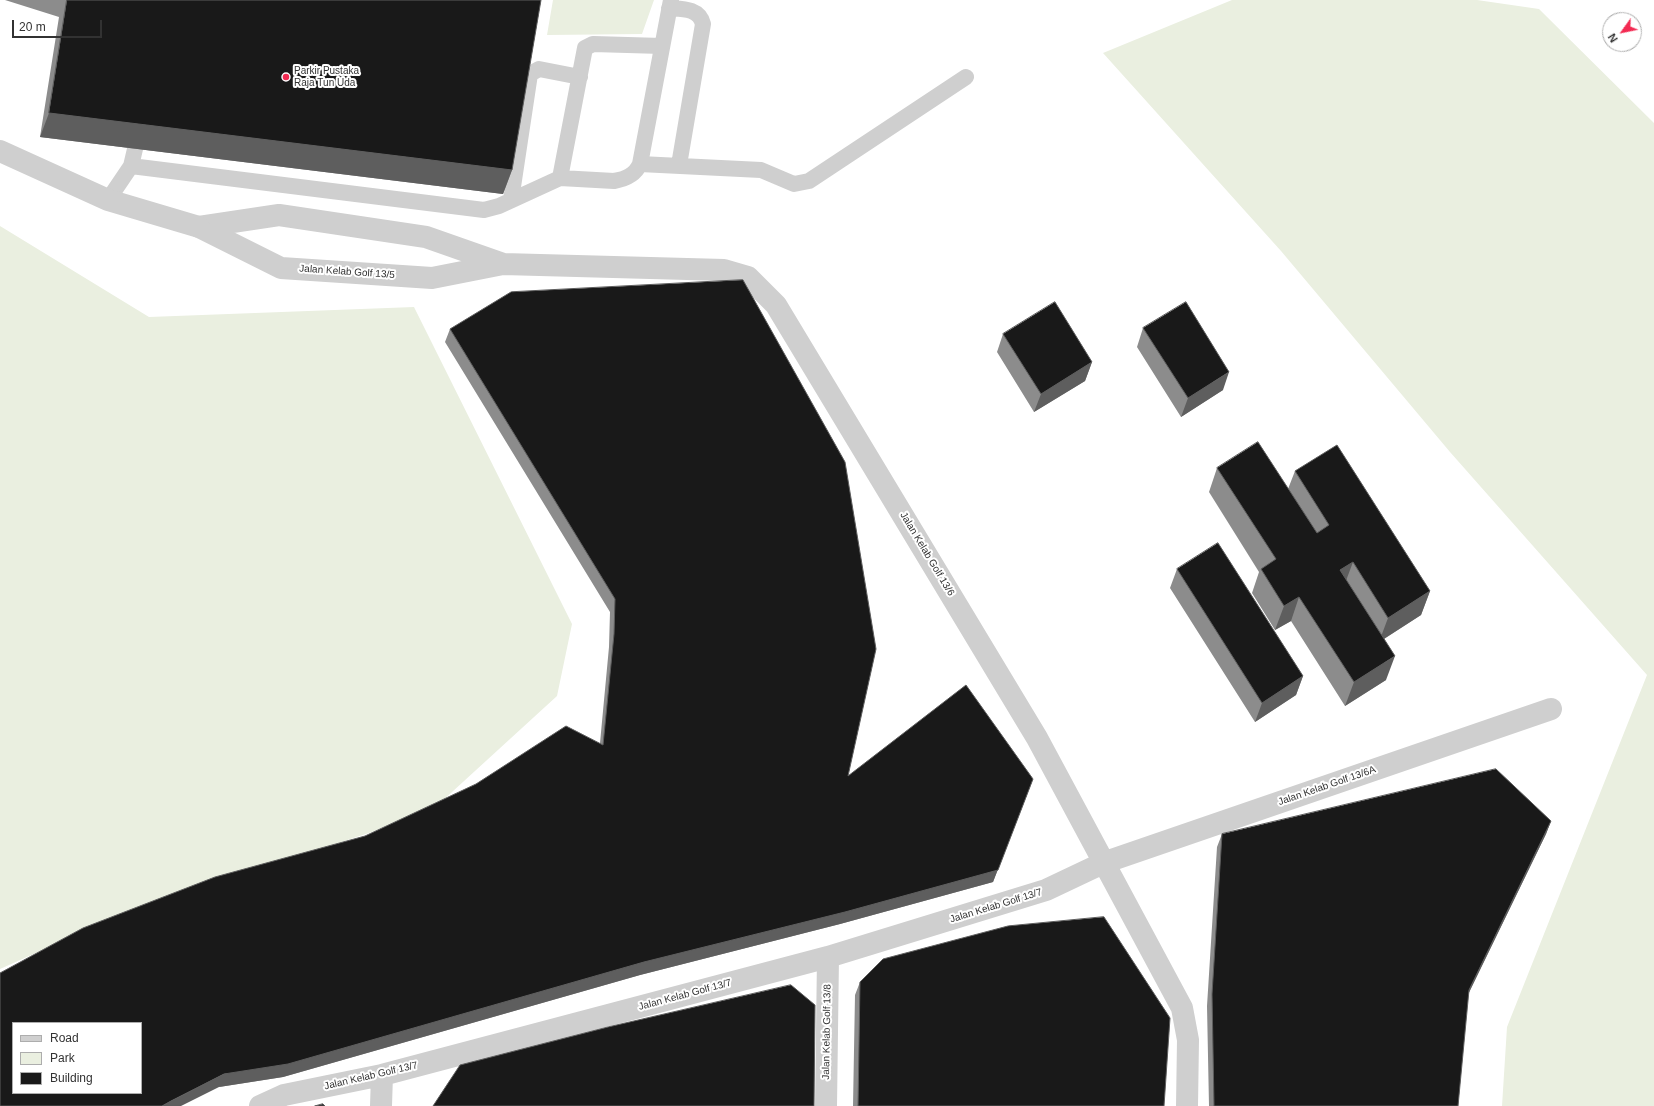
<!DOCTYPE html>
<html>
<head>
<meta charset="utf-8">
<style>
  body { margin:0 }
  #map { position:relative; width:1654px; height:1106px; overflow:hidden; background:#fff; font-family:Helvetica,sans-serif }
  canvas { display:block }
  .legend { position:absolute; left:12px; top:1022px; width:130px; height:72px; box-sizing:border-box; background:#fff; border:1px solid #adadad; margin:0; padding:5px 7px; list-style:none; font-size:12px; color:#323232 }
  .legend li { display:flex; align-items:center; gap:8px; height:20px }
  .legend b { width:20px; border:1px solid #adadad }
  .north { position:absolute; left:1602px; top:12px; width:40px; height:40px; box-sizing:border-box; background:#fff; border:1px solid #adadad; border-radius:50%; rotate:237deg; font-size:11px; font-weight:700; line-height:16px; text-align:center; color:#323232 }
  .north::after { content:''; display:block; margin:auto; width:14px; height:18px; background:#f32a52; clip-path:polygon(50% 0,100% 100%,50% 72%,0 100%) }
  .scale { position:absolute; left:12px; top:20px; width:90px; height:18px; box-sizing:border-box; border:2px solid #323232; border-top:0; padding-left:5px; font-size:12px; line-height:14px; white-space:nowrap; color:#323232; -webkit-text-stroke:3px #fff; paint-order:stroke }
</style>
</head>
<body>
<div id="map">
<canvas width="1654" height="1106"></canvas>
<ul class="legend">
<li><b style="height:5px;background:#cfcfcf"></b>Road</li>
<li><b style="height:11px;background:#eaefe0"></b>Park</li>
<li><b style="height:11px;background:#191919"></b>Building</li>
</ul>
<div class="north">N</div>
<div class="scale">20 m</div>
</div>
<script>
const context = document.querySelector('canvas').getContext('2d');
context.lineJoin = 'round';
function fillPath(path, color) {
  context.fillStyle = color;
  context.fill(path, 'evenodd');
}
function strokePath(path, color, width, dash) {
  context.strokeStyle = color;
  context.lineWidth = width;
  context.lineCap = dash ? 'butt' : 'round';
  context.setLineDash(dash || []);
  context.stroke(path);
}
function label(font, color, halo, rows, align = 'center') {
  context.font = font + ' Helvetica,sans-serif';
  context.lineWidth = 4;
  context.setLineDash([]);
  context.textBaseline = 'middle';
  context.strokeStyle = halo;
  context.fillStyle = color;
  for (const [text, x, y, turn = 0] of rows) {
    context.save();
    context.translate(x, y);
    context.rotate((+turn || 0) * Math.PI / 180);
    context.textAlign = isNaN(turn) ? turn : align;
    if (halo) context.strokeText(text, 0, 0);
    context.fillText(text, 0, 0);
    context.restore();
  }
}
fillPath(new Path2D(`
  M 553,0 L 654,0 L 642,34 L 547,35 Z
  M 1232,0 L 1477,0 L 1539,9 L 1654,123 L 1654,1106 L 1502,1106 L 1507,1027 L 1647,675 L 1450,452 L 1281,251 L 1103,53 Z
  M 0,226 L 149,317 L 414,307 L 572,624 L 557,696 L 440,803 L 372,832 L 130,911 L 0,969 Z`), '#eaefe0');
strokePath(new Path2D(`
  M 669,8 C 682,9 699,8 703,24 L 679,165
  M 640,164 L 761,170 L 794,184 L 809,181 L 966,77
  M 131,166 L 135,149
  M 560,178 L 585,48 L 593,44 L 662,46
  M 108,200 L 131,166 L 484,210 L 499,206 L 560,178 L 614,181 C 626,179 635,175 640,164 L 671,0
  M 511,200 L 530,74 L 539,69 L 580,77`), '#cfcfcf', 16);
strokePath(new Path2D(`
  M 199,227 L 281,268 L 432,278 L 503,264 L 724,270 L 748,277 L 776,305 L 1037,738 L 1182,1008 L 1188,1040 L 1187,1106
  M 199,227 L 279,215 L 426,237 L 503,264
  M 260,1106 L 284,1095 L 382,1075 L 828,957 L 1046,890 L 1103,863 L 1551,709
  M 381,1106 L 382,1075
  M 826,1106 L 828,957`), '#cfcfcf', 22);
strokePath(new Path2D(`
  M 0,151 L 108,200 L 199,227`), '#cfcfcf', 22);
fillPath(new Path2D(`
  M 5,0 L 541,0 L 512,170 L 503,194 L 40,137 L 59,17 Z
  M 1143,328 L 1223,390 L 1181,417 L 1137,347 Z
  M 450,329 L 848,776 L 1028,792 L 993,882 L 840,924 L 640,975 L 283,1077 L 219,1087 L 600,743 L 609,647 L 610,612 L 445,342 Z
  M 1003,334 L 1092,362 L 1085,381 L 1034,412 L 997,352 Z
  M 1217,468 L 1288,489 L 1295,471 L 1430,591 L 1421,615 L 1384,639 L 1386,680 L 1345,706 L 1291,621 L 1275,630 L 1252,593 L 1259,572 L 1209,492 Z
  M 1177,569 L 1303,676 L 1296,695 L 1255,722 L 1170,588 Z
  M 1551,821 L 1546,834 L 1468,994 L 1458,1106 L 1209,1106 L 1207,1006 L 1217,847 L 1222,834 Z
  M 860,982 L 1164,1106 L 853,1106 L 855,995 Z`), '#8c8c8c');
fillPath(new Path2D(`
  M 49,113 L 512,170 L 503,194 L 40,137 Z
  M 1092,362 L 1085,381 L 1034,412 L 1041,394 Z
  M 1229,372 L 1223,390 L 1181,417 L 1188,398 Z
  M 1353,562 L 1344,586 L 1340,570 Z
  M 1430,591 L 1421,615 L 1379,642 L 1388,618 Z
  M 1299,597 L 1291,621 L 1275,630 L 1284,606 Z
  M 1395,656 L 1386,680 L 1345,706 L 1354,682 Z
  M 1303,676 L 1296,695 L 1255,722 L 1262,703 Z
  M 1033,779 L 993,882 L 840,924 L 640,975 L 283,1077 L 219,1087 L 181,1106 L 162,1106 L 171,1101 L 224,1074 L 644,962 Z
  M 1551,821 L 1546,834 L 1464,1003 L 1469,990 Z`), '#5e5e5e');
const building = new Path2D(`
  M 67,0 L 541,0 L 512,170 L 49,113 Z
  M 743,280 L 845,462 L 876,649 L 848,776 L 966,685 L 1033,779 L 998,870 L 845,912 L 644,962 L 288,1064 L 224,1074 L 171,1101 L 162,1106 L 0,1106 L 0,973 L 83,928 L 215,877 L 365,836 L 476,784 L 566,726 L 603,745 L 614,634 L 615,599 L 450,329 L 511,292 ZM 13,1023 L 141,1023 L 141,1093 L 13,1093 Z
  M 1055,302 L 1092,362 L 1041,394 L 1003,334 Z
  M 1186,302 L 1229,372 L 1188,398 L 1143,328 Z
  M 1258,442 L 1317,533 L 1329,525 L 1295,471 L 1337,445 L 1430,591 L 1388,618 L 1353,562 L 1340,570 L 1395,656 L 1354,682 L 1299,597 L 1284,606 L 1261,569 L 1276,559 L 1217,468 Z
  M 1218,543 L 1303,676 L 1262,703 L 1177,569 Z
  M 1496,769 L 1551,821 L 1469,990 L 1458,1106 L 1214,1106 L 1212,994 L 1222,834 Z
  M 1104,917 L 1170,1018 L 1164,1106 L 858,1106 L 860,982 L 883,959 L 1008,926 Z
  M 791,985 L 815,1005 L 814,1106 L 433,1106 L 460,1065 L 608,1027 Z
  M 323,1104 L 325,1106 L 315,1106 Z`);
fillPath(building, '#191919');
strokePath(building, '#5e5e5e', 1);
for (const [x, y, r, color] of [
  [286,77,4,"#f32a52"]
]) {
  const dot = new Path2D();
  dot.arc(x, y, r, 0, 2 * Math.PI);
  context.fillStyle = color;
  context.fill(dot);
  strokePath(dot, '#fff', 1.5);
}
label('10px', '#323232', '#fff', [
  ["Parkir Pustaka",294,71],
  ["Raja Tun Uda",294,83]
], 'left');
label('10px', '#323232', '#fff', [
  ["Jalan Kelab Golf 13/5",347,272,4],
  ["Jalan Kelab Golf 13/6",927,554,59],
  ["Jalan Kelab Golf 13/6A",1327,786,-19],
  ["Jalan Kelab Golf 13/7",996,906,-17],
  ["Jalan Kelab Golf 13/7",685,995,-15],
  ["Jalan Kelab Golf 13/8",827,1032,-89],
  ["Jalan Kelab Golf 13/7",371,1076,-13]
]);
</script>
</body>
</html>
